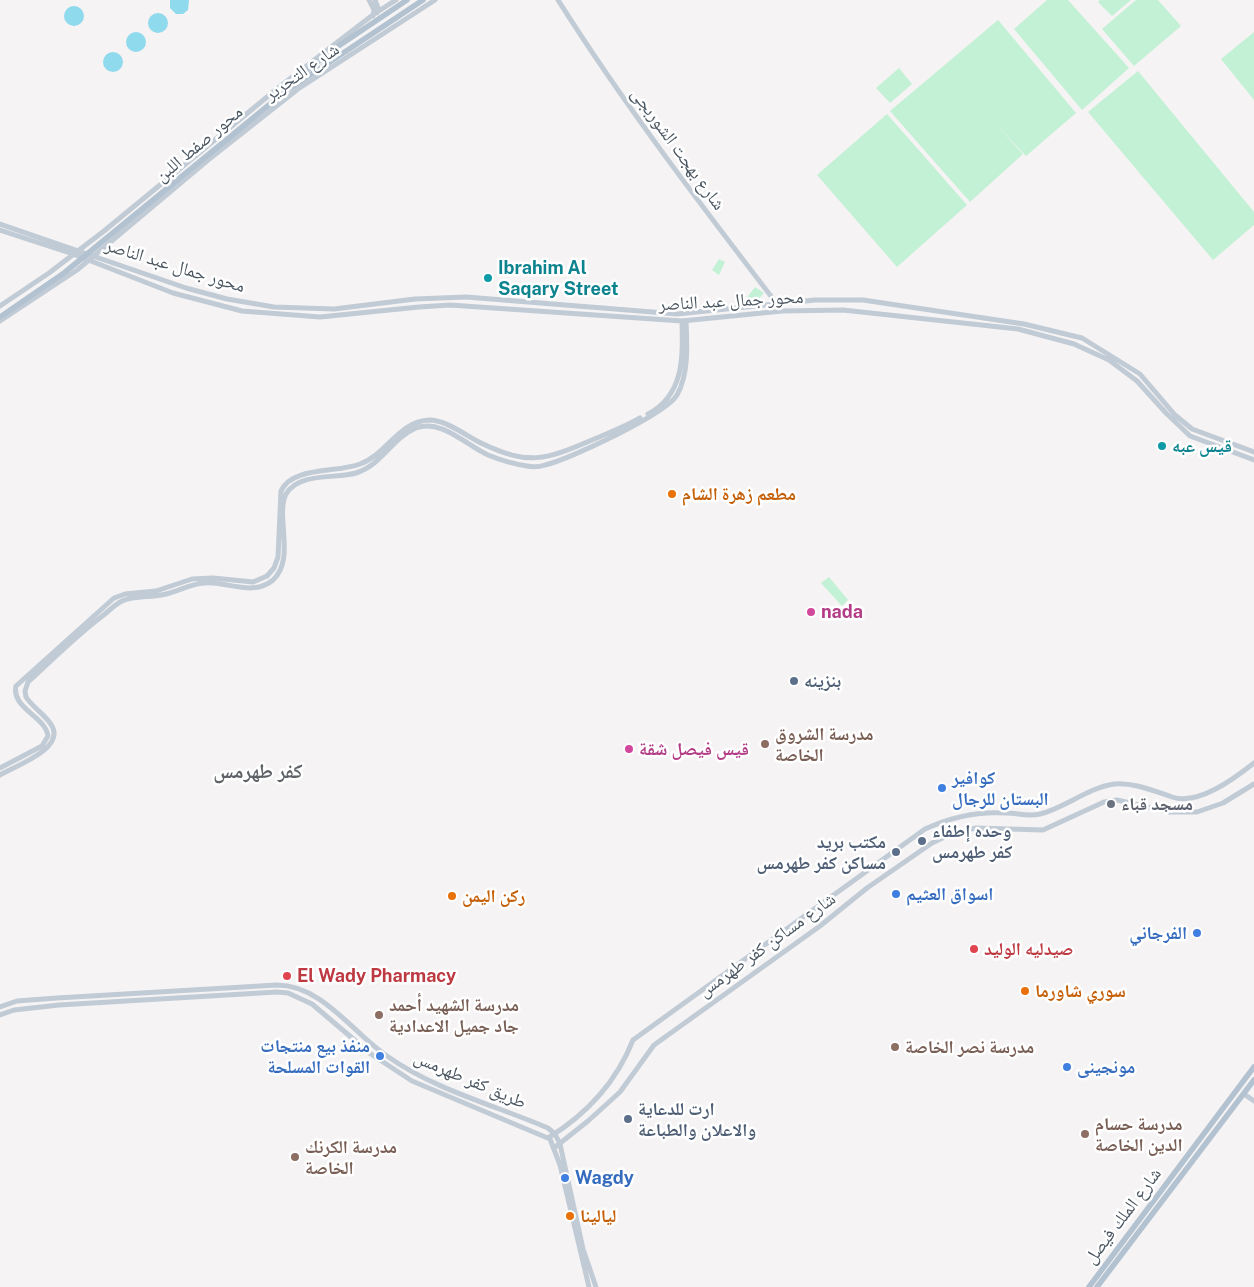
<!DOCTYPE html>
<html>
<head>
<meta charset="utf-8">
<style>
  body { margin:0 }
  canvas { display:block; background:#f5f3f3 }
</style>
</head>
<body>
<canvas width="1254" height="1287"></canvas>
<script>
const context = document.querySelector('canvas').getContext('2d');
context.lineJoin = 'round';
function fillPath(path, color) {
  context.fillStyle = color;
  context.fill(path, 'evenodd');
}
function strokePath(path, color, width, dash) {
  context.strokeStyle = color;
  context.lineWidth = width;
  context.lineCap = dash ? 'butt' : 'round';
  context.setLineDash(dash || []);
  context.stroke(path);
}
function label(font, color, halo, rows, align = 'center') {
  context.font = font + ' "Public Sans","Noto Naskh Arabic",sans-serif';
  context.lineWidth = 5;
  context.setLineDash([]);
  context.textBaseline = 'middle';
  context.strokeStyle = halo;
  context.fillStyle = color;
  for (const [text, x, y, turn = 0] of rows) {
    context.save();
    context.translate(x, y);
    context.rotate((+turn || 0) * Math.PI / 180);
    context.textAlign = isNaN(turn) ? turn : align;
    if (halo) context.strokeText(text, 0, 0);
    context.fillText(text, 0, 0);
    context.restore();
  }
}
fillPath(new Path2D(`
  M 1047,0 L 1068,0 L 1129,68 L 1082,110 L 1014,29 Z
  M 1100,0 L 1131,0 L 1112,16 L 1098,2 Z
  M 1136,0 L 1158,0 L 1181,26 L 1134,66 L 1102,29 Z
  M 998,20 L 1076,113 L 1026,156 L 992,120 L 1023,154 L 970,202 L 890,111 Z
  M 1254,32 L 1254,100 L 1221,59 Z
  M 899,68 L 912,84 L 890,103 L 876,88 Z
  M 1138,71 L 1254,212 L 1254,225 L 1213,260 L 1088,112 Z
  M 887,114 L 967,205 L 897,267 L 817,175 Z
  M 719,259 L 725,262 L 719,275 L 712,270 Z
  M 755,287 L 764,293 L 756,302 L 750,304 L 746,299 Z
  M 829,577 L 848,600 L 842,606 L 821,583 Z`), '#c3f1d5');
fillPath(new Path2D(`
  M 170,0 L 189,0 L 188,10 L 183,14 L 176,14 L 170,8 Z
  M64 16a10 10 0 1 1 20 0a10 10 0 1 1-20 0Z
  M148 23a10 10 0 1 1 20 0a10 10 0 1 1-20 0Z
  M126 42a10 10 0 1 1 20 0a10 10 0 1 1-20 0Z
  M103 62a10 10 0 1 1 20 0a10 10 0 1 1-20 0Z`), '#90daee');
strokePath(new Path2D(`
  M 369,0 L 374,10 L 373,16
  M 375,0 L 378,8 L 377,13
  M 558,0 C 625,106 701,205 777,304
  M 0,224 L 186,288 L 227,299 L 274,307 L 334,309 L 415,299 L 466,297 L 677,314 L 815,300 L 863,300 L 1024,324 L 1082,338 L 1140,374 L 1175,415 L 1192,429 L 1254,452
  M 0,230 L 73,254 L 173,293 L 242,311 L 320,317 L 419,307 L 450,305 L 682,321 L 782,311 L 843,310 L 1018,329 L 1074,344 L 1109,360 L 1137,381 L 1166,413 L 1190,436 L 1254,460
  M 0,306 L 49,273 L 104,231 L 278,88 L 374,14 L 396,0
  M 0,321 L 77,270 L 208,160 L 298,89 L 435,0
  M 648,414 C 684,395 683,358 682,321
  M 0,768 L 42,746 L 48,736 C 46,717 11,708 16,686 L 114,598 L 125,594 L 156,591 L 192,579 L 213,578 L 253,582 L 267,576 L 274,568 L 278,557 L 281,491 C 292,466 338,473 360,464 C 386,455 399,421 429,420 C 446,420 465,435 481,443 C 529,466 545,460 592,440 C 608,433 625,427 640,418
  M 0,775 C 15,766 65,749 52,726 C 46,715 33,708 26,697 L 25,691 L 28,682 C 52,660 75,637 101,617 C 108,612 114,605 122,601 C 135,595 152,598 166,594 C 179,591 190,584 204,583 C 227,581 253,597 273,580 C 296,559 275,516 286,494 C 299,472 336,479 356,473 C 382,465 392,438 416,428 C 441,418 467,446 488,455 C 500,460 514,464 527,466 C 532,467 539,467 545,465 C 568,460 666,414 677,395 C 689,374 687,344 686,321
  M 0,1007 L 17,1001 L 57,998 L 277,985 C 322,985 353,1033 387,1056 C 435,1090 494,1105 548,1128 L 555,1134 L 560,1144 L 583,1249 L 596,1287
  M 0,1015 L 14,1010 L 59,1005 L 277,992 L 288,993 L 312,1004 L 371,1054 L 412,1081 L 550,1139 L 560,1165 L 589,1287
  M 1244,1094 L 1254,1101
  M 548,1138 C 587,1114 616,1083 633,1040 L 925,829 C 951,817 977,811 1006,813 C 1017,813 1028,817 1040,814 C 1065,808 1087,788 1114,784 C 1133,782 1154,791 1172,797 C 1198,806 1235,778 1254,763
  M 554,1148 L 588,1121 L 620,1092 L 654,1045 L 820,926 L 867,888 L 932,843 L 953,833 L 976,828 L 1043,830 L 1104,802 L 1117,800 L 1169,812 L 1197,812 L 1223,803 L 1254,784`), '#c1cbd6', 5);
strokePath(new Path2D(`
  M 1089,1287 L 1254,1067
  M 1097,1287 L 1254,1080`), '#b3c2d1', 5.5);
strokePath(new Path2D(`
  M 285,87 L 337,47 L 407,0
  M 0,317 L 64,273 L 286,91 L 423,0`), '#b3c2d1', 5.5);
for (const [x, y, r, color] of [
  [488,278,5,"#0f9aa8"],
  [1162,446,5,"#0f9aa8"],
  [672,494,5,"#e8710a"],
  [811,612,5,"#d1479c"],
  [794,681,5,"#5c6f8a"],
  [765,744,5,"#8d6e63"],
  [629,749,5,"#d1479c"],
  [942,788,5,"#3f7fe0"],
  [1111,804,5,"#6b7280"],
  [922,841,5,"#5c6f8a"],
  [896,852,5,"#5c6f8a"],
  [896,894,5,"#3f7fe0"],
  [452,896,5,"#e8710a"],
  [1197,933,5,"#3f7fe0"],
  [974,949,5,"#e0444e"],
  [287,976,5,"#e0444e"],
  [1025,991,5,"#e8710a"],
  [379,1015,5,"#8d6e63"],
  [895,1047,5,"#8d6e63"],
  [380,1056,5,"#3f7fe0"],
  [1067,1067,5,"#3f7fe0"],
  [628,1119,5,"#5c6f8a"],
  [1085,1134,5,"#8d6e63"],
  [295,1157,5,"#8d6e63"],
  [565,1178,5,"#3f7fe0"],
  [570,1216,5,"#e8710a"]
]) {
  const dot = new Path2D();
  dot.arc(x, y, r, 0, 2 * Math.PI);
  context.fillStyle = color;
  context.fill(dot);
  strokePath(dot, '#fff', 2);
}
label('18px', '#4a5661', '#fff', [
  ["شارع التحرير",302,72,-35],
  ["محور صفط اللبن",199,144,-40],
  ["شارع بهجت الشوربجى",678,149,54],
  ["محور جمال عبد الناصر",175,266,17],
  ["محور جمال عبد الناصر",731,301,-3],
  ["شارع مساكن كفر طهرمس",767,945,-36],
  ["طريق كفر طهرمس",470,1080,23],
  ["شارع الملك فيصل",1123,1216,-53]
]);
label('bold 18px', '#0d838f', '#fff', [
  ["Ibrahim Al",498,268],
  ["Saqary Street",498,289],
  ["قيس عبه",1172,446]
], 'left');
label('bold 18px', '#c56008', '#fff', [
  ["مطعم زهرة الشام",682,494],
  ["ركن اليمن",462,896],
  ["سوري شاورما",1035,991],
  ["ليالينا",580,1216]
], 'left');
label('bold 18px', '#b23c85', '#fff', [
  ["nada",821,612],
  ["قيس فيصل شقة",639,749]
], 'left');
label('bold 18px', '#4e5e75', '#fff', [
  ["بنزينه",804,681],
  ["وحده إطفاء",932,831],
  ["كفر طهرمس",932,852],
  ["مكتب بريد",886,842,"right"],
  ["مساكن كفر طهرمس",886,863,"right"],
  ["ارت للدعاية",638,1109],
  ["والاعلان والطباعة",638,1130]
], 'left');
label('bold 18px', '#785e54', '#fff', [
  ["مدرسة الشروق",775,734],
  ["الخاصة",775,755],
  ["مدرسة الشهيد أحمد",389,1005],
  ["جاد جميل الاعدادية",389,1026],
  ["مدرسة نصر الخاصة",905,1047],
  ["مدرسة حسام",1095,1124],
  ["الدين الخاصة",1095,1145],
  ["مدرسة الكرنك",305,1147],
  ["الخاصة",305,1168]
], 'left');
label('bold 18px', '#366cbe', '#fff', [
  ["كوافير",952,778],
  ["البستان للرجال",952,799],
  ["اسواق العثيم",906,894],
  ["الفرجاني",1187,933,"right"],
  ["منفذ بيع منتجات",370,1046,"right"],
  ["القوات المسلحة",370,1067,"right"],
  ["مونجينى",1077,1067],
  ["Wagdy",575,1178]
], 'left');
label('bold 18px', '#5b616d', '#fff', [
  ["مسجد قباء",1121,804]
], 'left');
label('bold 18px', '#be3a42', '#fff', [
  ["صيدليه الوليد",984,949],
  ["El Wady Pharmacy",297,976]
], 'left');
label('bold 20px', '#5f6368', '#fff', [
  ["كفر طهرمس",258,772]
]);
</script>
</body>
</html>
